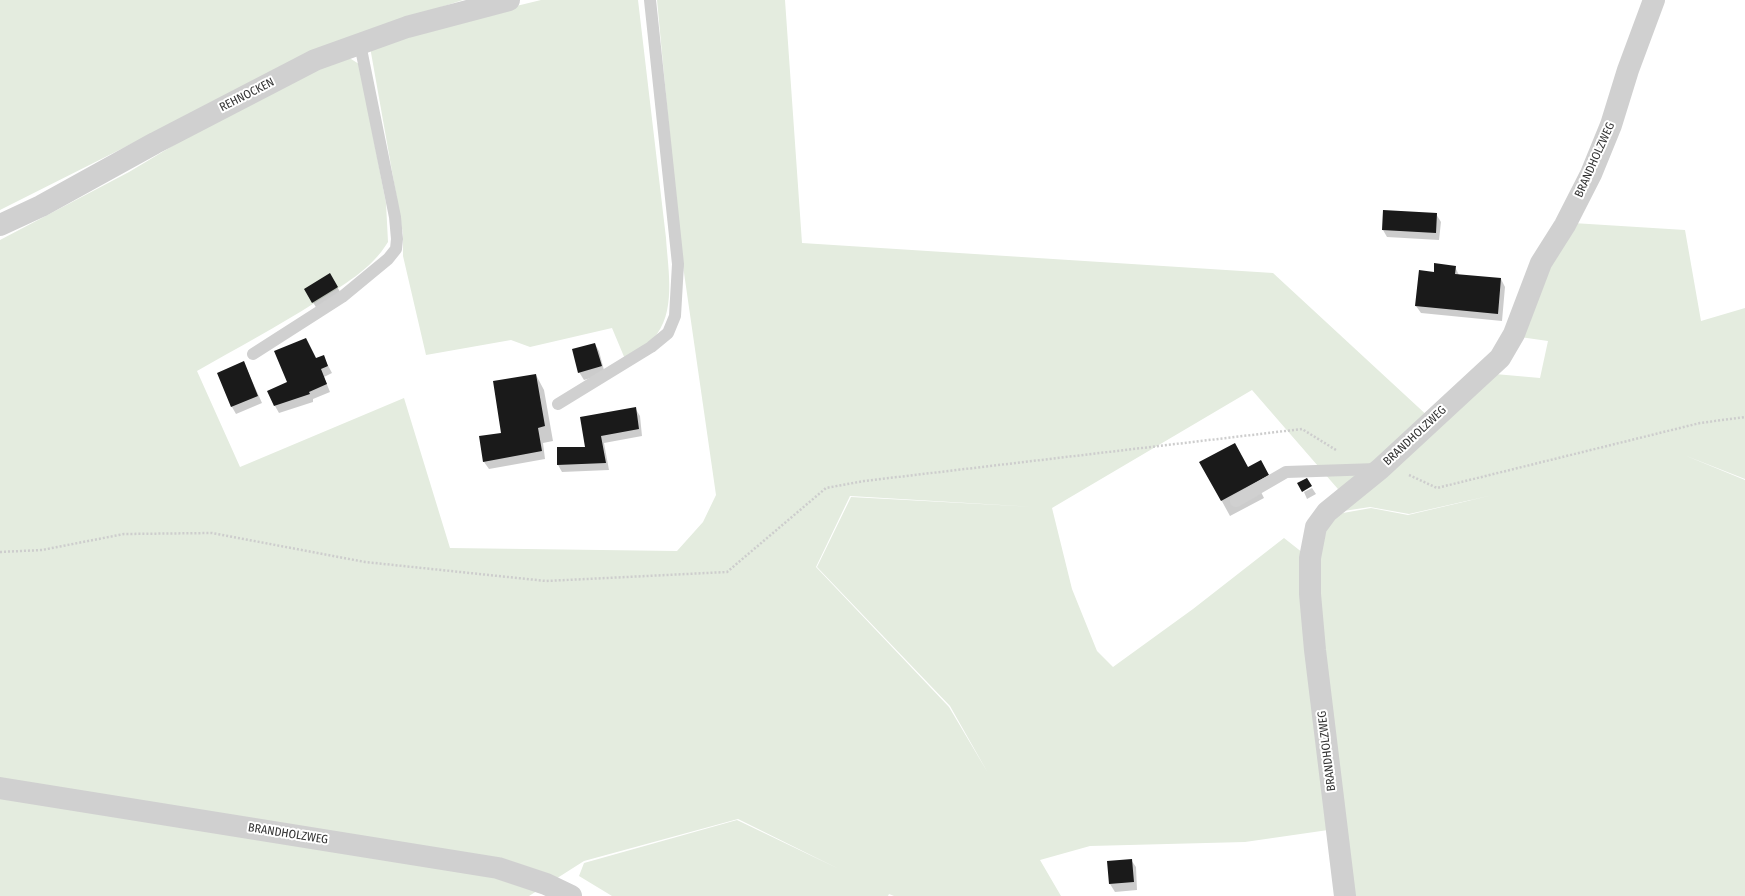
<!DOCTYPE html>
<html>
<head>
<meta charset="utf-8">
<style>
  body { margin:0 }
  canvas { display:block; background:#fff }
</style>
</head>
<body>
<canvas width="1745" height="896"></canvas>
<script>
const context = document.querySelector('canvas').getContext('2d');
context.lineJoin = 'round';
function fillPath(path, color) {
  context.fillStyle = color;
  context.fill(path, 'evenodd');
}
function strokePath(path, color, width, dash) {
  context.strokeStyle = color;
  context.lineWidth = width;
  context.lineCap = dash ? 'butt' : 'round';
  context.setLineDash(dash || []);
  context.stroke(path);
}
function label(font, color, halo, rows, align = 'center') {
  context.font = font + ' "Fira Sans Condensed",sans-serif';
  context.lineWidth = 4;
  context.setLineDash([]);
  context.textBaseline = 'middle';
  context.strokeStyle = halo;
  context.fillStyle = color;
  for (const [text, x, y, turn = 0] of rows) {
    context.save();
    context.translate(x, y);
    context.rotate((+turn || 0) * Math.PI / 180);
    context.textAlign = isNaN(turn) ? turn : align;
    if (halo) context.strokeText(text, 0, 0);
    context.fillText(text, 0, 0);
    context.restore();
  }
}
fillPath(new Path2D(`
  M 0,0 L 463,0 L 364,32 L 151,134 L 0,210 Z
  M 541,0 L 638,0 L 666,238 C 668,271 677,313 653,339 C 646,347 634,353 625,359 L 612,328 L 530,347 L 511,340 L 426,355 L 403,256 L 403,234 L 398,205 L 370,47 L 463,19 Z
  M 657,0 L 785,0 L 802,243 L 1273,273 L 1431,419 L 1344,496 L 1252,390 L 1052,508 L 1072,589 L 1097,651 L 1113,667 L 1193,609 L 1284,538 L 1303,553 L 1335,829 L 1245,842 L 1090,846 L 1040,860 L 1061,896 L 894,896 L 889,894 L 888,896 L 612,896 L 579,876 L 584,863 L 737,820 L 839,869 L 738,819 L 584,861 L 529,896 L 0,896 L 0,240 L 129,172 L 179,142 L 299,77 L 346,59 L 351,59 L 359,64 L 386,203 L 388,242 C 371,270 343,285 316,302 C 277,327 237,348 197,371 L 240,467 L 404,398 L 450,548 L 677,551 L 703,522 L 716,495 L 680,245 ZM 850,496 L 1035,507 L 851,497 L 817,567 L 950,706 L 988,773 L 949,707 L 816,567 Z
  M 1573,223 L 1685,230 L 1701,321 L 1745,308 L 1745,479 L 1684,455 L 1745,480 L 1745,896 L 1350,896 L 1315,571 L 1329,521 L 1343,513 L 1371,508 L 1408,515 L 1493,495 L 1409,514 L 1370,507 L 1337,512 L 1495,374 L 1540,378 L 1548,341 L 1520,337 L 1544,276 Z`), '#e4ecdf');
fillPath(new Path2D(`
  M 1436,214 L 1441,222 L 1439,240 L 1387,237 L 1383,230 Z
  M 1455,267 L 1459,275 L 1501,279 L 1505,287 L 1502,321 L 1421,313 L 1416,306 L 1435,273 Z
  M 330,275 L 342,295 L 317,309 L 305,289 Z
  M 595,344 L 599,351 L 605,374 L 584,380 L 579,372 Z
  M 323,356 L 332,373 L 324,377 L 330,392 L 313,399 L 313,402 L 279,413 L 275,406 L 288,383 L 316,359 Z
  M 244,363 L 262,403 L 236,414 L 232,407 Z
  M 536,375 L 544,390 L 553,441 L 543,443 L 545,459 L 489,469 L 484,462 L 481,437 L 503,434 Z
  M 635,408 L 640,416 L 642,436 L 604,443 L 609,470 L 562,472 L 558,465 L 558,448 L 586,448 L 581,418 Z
  M 1261,462 L 1272,483 L 1260,490 L 1264,498 L 1230,516 L 1201,463 L 1248,469 Z
  M 1312,488 L 1316,494 L 1307,499 L 1304,492 Z
  M 1131,860 L 1136,867 L 1137,890 L 1115,892 L 1110,884 L 1108,862 Z`), '#0003');
fillPath(new Path2D(`
  M 1383,210 L 1437,213 L 1436,233 L 1382,230 Z
  M 1434,263 L 1456,266 L 1455,274 L 1501,278 L 1498,314 L 1415,306 L 1419,270 L 1434,272 Z
  M 330,273 L 338,287 L 312,303 L 304,289 Z
  M 306,338 L 316,358 L 324,355 L 328,366 L 321,369 L 327,384 L 309,392 L 310,394 L 274,406 L 267,391 L 287,382 L 274,351 Z
  M 595,343 L 602,366 L 578,373 L 572,349 Z
  M 244,361 L 258,396 L 231,407 L 217,373 Z
  M 536,374 L 545,426 L 538,428 L 542,451 L 483,462 L 479,436 L 501,433 L 493,381 Z
  M 636,407 L 639,429 L 601,436 L 606,463 L 557,465 L 557,447 L 585,447 L 580,417 Z
  M 1235,443 L 1248,467 L 1261,460 L 1269,475 L 1221,501 L 1199,462 Z
  M 1307,478 L 1312,486 L 1302,492 L 1297,483 Z
  M 1132,859 L 1134,882 L 1109,884 L 1107,861 Z`), '#1a1a1a');
strokePath(new Path2D(`
  M 1409,475 L 1437,488 L 1700,423 L 1745,417
  M 0,552 L 42,550 L 124,534 L 212,533 L 365,562 L 546,581 L 727,572 L 826,488 L 864,481 L 1302,429 L 1336,450`), '#cdcdcd', 2.5, [2, 2]);
strokePath(new Path2D(`
  M 253,354 L 342,297 L 388,259 L 396,249 L 397,239 L 395,217 L 360,44
  M 558,404 L 651,347 L 668,333 L 675,316 L 678,264 L 650,0
  M 1236,501 L 1286,472 L 1377,469`), '#d0d0d0', 12);
strokePath(new Path2D(`
  M 0,225 L 41,206 L 155,143 L 315,60 L 407,27 L 509,0
  M 0,788 L 498,868 L 546,884 L 571,896
  M 1345,896 L 1315,650 L 1310,594 L 1310,558 L 1316,527 L 1327,512 L 1380,469 L 1500,358 L 1514,334 L 1541,263 L 1565,225 L 1591,174 L 1611,125 L 1628,70 L 1654,0`), '#d0d0d0', 22);
label('12px', '#333', '#fff', [
  ["REHNOCKEN",247,95,-27],
  ["BRANDHOLZWEG",1595,160,-66],
  ["BRANDHOLZWEG",1415,436,-43],
  ["BRANDHOLZWEG",1327,751,-97],
  ["BRANDHOLZWEG",288,834,9]
]);
</script>
</body>
</html>
